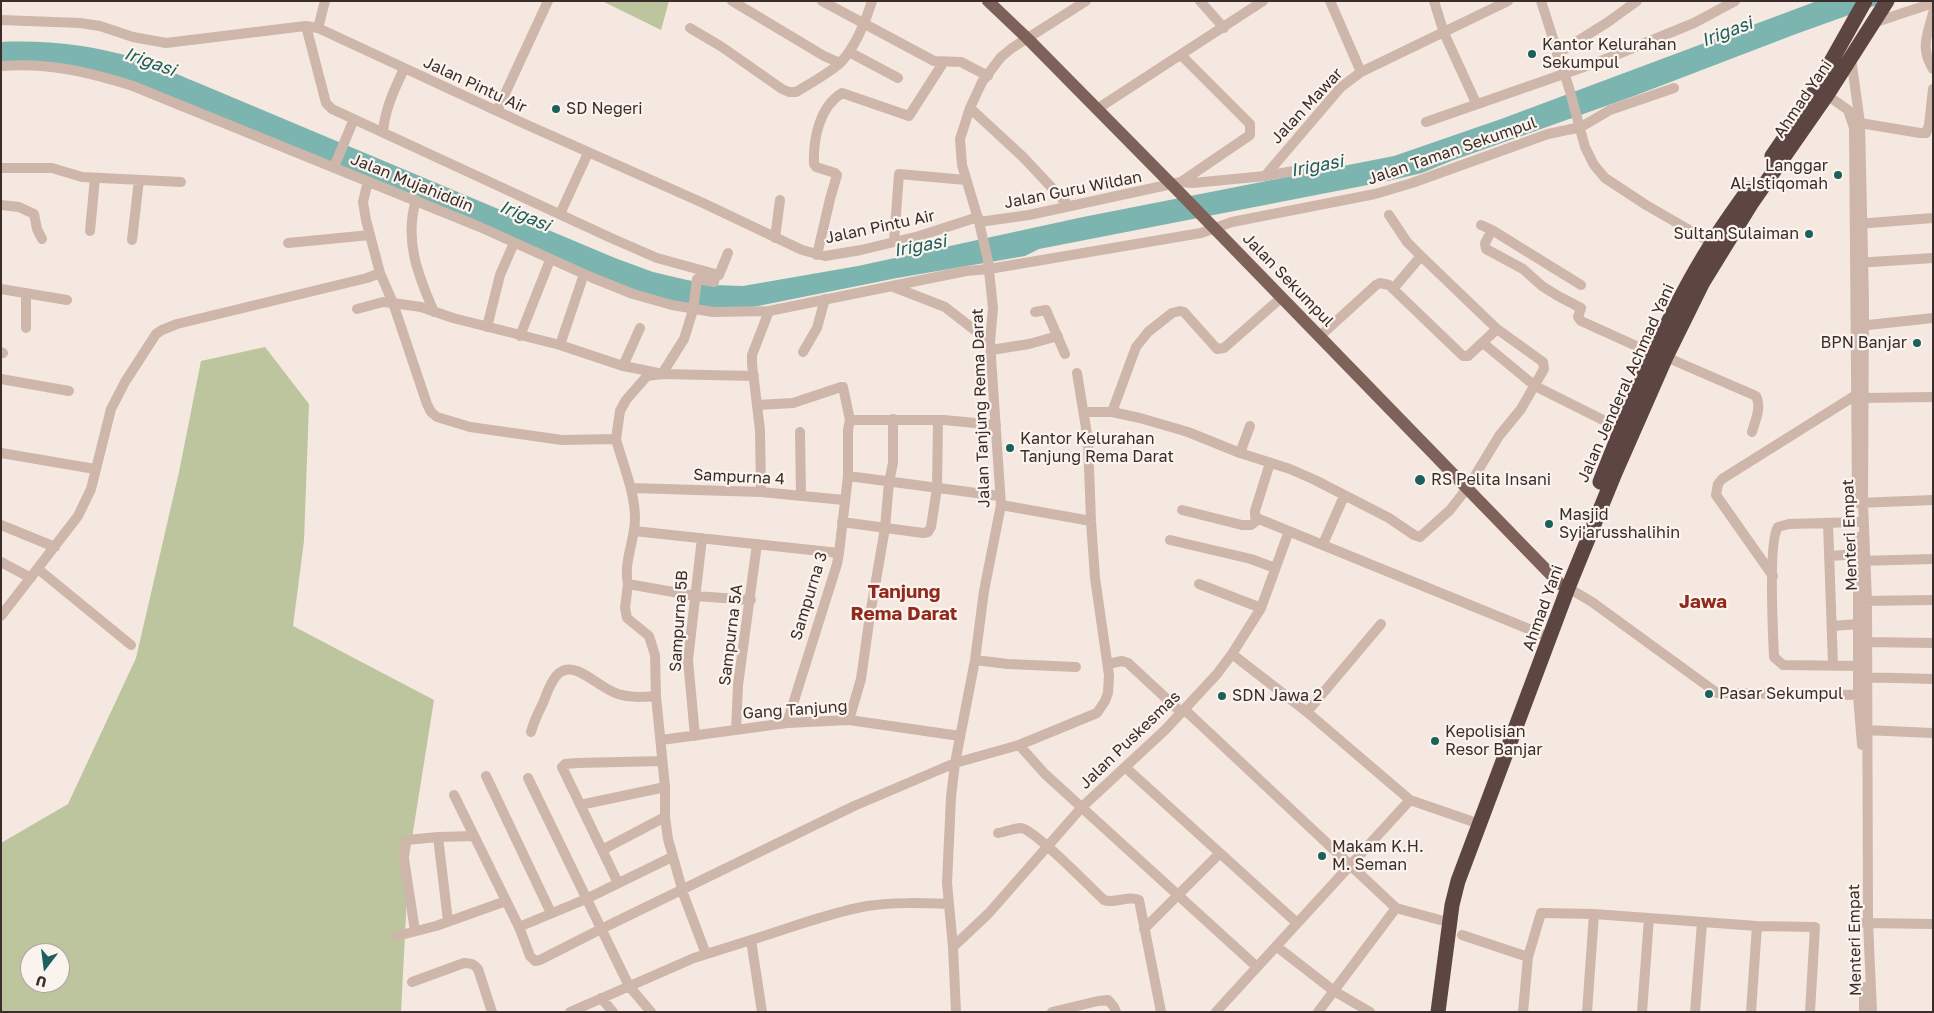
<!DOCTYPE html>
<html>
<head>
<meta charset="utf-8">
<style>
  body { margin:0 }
  #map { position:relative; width:1934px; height:1013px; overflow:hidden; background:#f5e8e0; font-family:"Golos Text",sans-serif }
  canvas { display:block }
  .frame { position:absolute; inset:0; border:2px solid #3b2d2a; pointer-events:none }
  .north { position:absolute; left:20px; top:943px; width:50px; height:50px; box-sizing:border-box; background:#fbf3ed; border:1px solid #aea49f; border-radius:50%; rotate:195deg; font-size:14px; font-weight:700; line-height:20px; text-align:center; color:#3b2d2a }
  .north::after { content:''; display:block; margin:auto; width:18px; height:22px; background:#1c605c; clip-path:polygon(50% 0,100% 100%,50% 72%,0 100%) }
</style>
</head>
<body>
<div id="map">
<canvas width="1934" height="1013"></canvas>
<div class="frame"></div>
<div class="north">U</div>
</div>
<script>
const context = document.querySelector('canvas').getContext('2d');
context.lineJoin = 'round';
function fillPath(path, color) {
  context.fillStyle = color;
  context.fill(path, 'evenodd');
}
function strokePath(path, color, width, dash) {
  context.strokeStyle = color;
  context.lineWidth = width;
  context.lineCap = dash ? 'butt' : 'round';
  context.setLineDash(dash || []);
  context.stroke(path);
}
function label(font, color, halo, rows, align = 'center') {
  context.font = font + ' "Golos Text",sans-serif';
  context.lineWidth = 4.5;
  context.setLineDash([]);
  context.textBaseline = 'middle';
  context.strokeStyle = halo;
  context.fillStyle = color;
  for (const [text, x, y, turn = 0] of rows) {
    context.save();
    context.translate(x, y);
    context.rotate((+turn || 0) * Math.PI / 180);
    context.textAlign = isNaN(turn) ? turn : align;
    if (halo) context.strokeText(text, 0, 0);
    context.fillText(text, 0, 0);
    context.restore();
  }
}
fillPath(new Path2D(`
  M 602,1 L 669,1 L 661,30 Z
  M 265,347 L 309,404 L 304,541 L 293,626 L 434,700 L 409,857 L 401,1012 L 1,1012 L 1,843 L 68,804 L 136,658 L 179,472 L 201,361 ZM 30,953 L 60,953 L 60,983 L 30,983 Z`), '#bdc59e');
fillPath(new Path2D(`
  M 1817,1 L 1888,1 L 1796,34 L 1634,96 L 1451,161 L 1422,173 L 1388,181 L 1039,249 L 1025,256 L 897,278 L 743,309 L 701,309 L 646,296 L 93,73 L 1,67 L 1,42 C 47,40 91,45 135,58 C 156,64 176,74 196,82 L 615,258 L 653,272 L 687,280 L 715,285 L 743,286 L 858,266 L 1083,217 L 1394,156 L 1501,119 Z`), '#7cb4af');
strokePath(new Path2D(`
  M 732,1 L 824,56 L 840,63
  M 822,1 L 934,61 L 961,62 L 988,76
  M 1200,1 L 1224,28
  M 1330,1 L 1361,72
  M 1434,1 L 1444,33 L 1476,103
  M 1541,1 L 1569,88 L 1585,147 L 1594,165 L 1605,178 L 1646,205 L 1712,243
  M 1933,13 C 1927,36 1920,48 1933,69
  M 1,20 L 80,23 L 100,26 L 133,37 L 166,43 L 297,27 L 306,26 L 318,28 L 525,124 L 703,203 L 802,250 L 825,256 L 861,250 L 919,236 L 978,217
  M 1873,23 L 1933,3
  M 306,26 L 326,103 L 332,109 L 611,238 L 657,258 L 719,275
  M 318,28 L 325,1
  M 690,28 L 722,47 L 782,89 L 789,92 L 796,92 C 811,83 826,75 839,64 C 854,50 866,21 872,1
  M 849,52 L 898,78
  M 1557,54 L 1608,22 L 1637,1
  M 1851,58 L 1860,123 L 1864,301 L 1863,503 L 1867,601 L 1868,922 L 1872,1012
  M 1,66 C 47,62 89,72 133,86 L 480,227 L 593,278 L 633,294 L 672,305 L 713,312 L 769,311 L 966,271 L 989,269 L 1201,233 L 1232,222 L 1375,194 L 1412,183 L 1548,134 L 1581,127 L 1610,110 L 1674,88
  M 1827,95 L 1848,110 L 1854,128 L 1857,497
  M 970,108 L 1023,157 L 1069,206
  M 1097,109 L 1263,1
  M 497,111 L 548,1
  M 1426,122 L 1601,61 L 1694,23 L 1735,1
  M 1860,123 L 1920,133 L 1926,133 L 1929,125 L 1933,89
  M 383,132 C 385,109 394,90 404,69
  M 334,167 L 354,119
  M 1,168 L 52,168 L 82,177 L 181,182
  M 1265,176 L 1305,169
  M 1181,182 L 1193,183 L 1265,176 L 1341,87 L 1361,72 L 1508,1
  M 416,200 C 404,241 418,275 434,312
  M 1,205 L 19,207 L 34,214 L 37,229 L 42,239
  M 560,214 L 588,153
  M 979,222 L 1029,215 L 1181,182 L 1250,135 L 1250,124 L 1181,55
  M 1857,224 L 1933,218
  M 1481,225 L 1492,230 L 1581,285
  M 1492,230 L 1485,243 L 1486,249 L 1523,269 L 1542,286 L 1558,296 L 1581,308 L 1578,317 L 1581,321 L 1654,354
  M 90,231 L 95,178
  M 775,238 L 780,200
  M 132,240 L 139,180
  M 894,241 L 899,174 L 966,180
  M 288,243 L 370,235
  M 817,255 L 830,199 L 837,175 L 835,173 L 816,167 L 814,164 C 813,140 819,107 842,93 L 909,116 L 943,63
  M 1856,263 L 1933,258
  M 380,273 L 393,303 L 421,307 L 453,318 L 560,345 L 623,366 L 639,369 L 662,374 L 754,376
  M 891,286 L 945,307 L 990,342
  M 1,289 L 67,300
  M 1393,289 L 1421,256
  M 26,293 L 26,328
  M 357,309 L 383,302 L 393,303 L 427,404 L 431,412 L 437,417 L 470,427 L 562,440 L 616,439 C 623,466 635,491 635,519 C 635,540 623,563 628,584 L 696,596 L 751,600
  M 1035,312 L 1046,310 L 1065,354
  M 1857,324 L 1868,325 L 1933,318
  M 487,327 L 500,275 L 514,243
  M 520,336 L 550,260
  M 1320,336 L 1376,285 L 1380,283 L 1389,285 L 1463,356 L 1468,356 L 1497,329
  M 1483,343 L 1535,386 L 1621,429
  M 560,345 L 584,274
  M 991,350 L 1029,344 L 1058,336
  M 1,352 L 3,353
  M 803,352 L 817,328 L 825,299
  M 1666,357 L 1756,396 C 1762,407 1755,421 1752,432
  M 623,366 L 640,328
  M 1,379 L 69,391
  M 757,405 L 793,403 L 841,387 L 843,387 L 850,420 L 848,430 L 848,476 L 839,553 L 837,564 L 787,723
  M 1084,412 L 1112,412 L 1140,418 L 1188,432 L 1240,453 L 1250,426
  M 1112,412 L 1136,347 L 1148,332 L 1172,313 L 1180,311 L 1184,312 L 1217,349 L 1224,348 L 1282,297
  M 850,420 L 944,420 L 996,425
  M 800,432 L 801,495
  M 616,439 L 620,411 L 626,400 L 647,376 L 662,374 L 684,339 L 693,310 L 697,279 L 714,282 L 715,277 L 719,275 L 728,253
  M 1,453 L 95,469
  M 1240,453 L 1290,469 L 1315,480 L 1389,518 L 1414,535 L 1420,537 L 1450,510 L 1468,487 L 1499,436 L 1521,409 L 1544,369 L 1543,362 L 1497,329 L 1421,256 L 1407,242 L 1389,215
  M 1270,463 L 1255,511 L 1255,516 L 1259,519 L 1541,634
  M 848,476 L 999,496
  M 632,488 L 761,492 L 844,500
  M 761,492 L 760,430 L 752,364 L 752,355 L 769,311
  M 1857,503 L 1933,500
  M 1001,505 L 1091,521
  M 1182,510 L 1242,525 L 1251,525 L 1259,519
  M 842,522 L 923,533 L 928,532 L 931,527 L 937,488 L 938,420
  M 1858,522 L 1789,524 L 1778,527 C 1768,541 1773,635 1774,657 L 1783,665 L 1859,666
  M 1828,523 L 1833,665
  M 1,525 L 55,547
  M 634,531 L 839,553
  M 1858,537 L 1858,695 L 1862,745
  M 1170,540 L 1251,559 L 1275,568
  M 1323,544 L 1344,496
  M 1831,556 L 1857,554
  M 1859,561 L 1933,559
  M 1,562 L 31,578
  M 38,569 L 131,645
  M 1773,576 L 1716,495 L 1718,484 L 1722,479 L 1856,395 L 1864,398 L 1933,397
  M 628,584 L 625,608 L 627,618 L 649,636 L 655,655 L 656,696 L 665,787 L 665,817 L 668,839 L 684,896 L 706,954
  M 1199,584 L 1261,608
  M 1565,586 L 1592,602 L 1717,693 L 1863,695
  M 1861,601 L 1933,600
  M 1,616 L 78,516 L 91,489 L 111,409 L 125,382 L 156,334 L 162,330 L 177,324 L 367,278 L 380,273 L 366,220 L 363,202 L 368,181
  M 1832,626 L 1859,624
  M 1868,642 L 1933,643
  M 1232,654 L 1307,712 L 1410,800 L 1471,821
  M 975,660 L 1008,664 L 1076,667
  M 1108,664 L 1122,661 L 1128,663 L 1182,713
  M 1860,677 L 1933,679
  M 1185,710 L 1396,908 L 1318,1012
  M 1307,712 L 1381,624
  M 849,720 L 861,679 L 870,615 L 885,528 L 889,482 L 893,463 L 893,419
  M 736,730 L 738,685 L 757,544
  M 1864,730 L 1933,733
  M 531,732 C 534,721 538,713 543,703 C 549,689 555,663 577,671 C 592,677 603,689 618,694 C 630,698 643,697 656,696
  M 695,736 L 688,660 L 702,538
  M 661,740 L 787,723 L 849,720 L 960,736
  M 1019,745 L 1045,774 L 1257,967
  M 1125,767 L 1297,923
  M 486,776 L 551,913
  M 528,778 L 629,986 L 651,1012
  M 454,795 L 519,927 L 586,899 L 672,857
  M 580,805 L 665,787
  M 998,833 C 1005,832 1014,828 1021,828 C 1034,829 1091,888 1104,900 C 1115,904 1128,895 1139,900 L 1161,1012
  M 438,837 L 448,921
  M 602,850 L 665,817
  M 618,883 L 562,767 L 565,764 L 577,763 L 662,761
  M 1396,908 L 1440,920
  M 1864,923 L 1933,924
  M 519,927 L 530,956 L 535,961 L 540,960 L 601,929 L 854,806 L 955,763 L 1019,745 L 1097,713 L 1105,701 L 1108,693 L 1109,675 L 1095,578 L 1091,521 L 1088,440 L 1077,373
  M 1144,929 L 1220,853
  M 415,931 L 404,859 L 404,844 L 407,840 L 438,837 L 474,836
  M 1462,935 L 1528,957
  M 397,936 L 436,926 L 506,901
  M 751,940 C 790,928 828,913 867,906 C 894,902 922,903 949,904
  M 1276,946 L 1334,991 L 1370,1012
  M 953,947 L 989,913 L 1082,807 L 1165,730 L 1217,674 L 1232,654 L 1261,608 L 1289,531
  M 412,982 L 464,963 C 471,963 474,964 478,969 L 492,1012
  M 1864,987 L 1864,1012
  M 601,998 L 613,1012
  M 570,1012 L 694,958 L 751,940 L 762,1012
  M 956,1012 L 953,947 L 947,883 L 951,797 L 955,763 L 975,660 L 984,591 L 1001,505 L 990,342 L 993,308 L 988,261 L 979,222 L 962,165 L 960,139 L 970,108 L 982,82 L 1001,57 L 1012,48 L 1086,1
  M 1052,1012 L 1098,1001 L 1108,1000 L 1114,1007 L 1116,1012
  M 1216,1012 L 1410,800
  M 1523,1012 L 1528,957 L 1541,913 L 1594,914 L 1757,926 L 1815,927 L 1810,1012
  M 1587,1012 L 1594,914
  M 1642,1012 L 1649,918
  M 1695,1012 L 1702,923
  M 1751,1012 L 1757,926`), '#ceb6aa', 10);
strokePath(new Path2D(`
  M 988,1 L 1028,39 L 1181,194 L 1560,584`), '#7e625a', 12);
strokePath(new Path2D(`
  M 1772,156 L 1805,108 L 1865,1
  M 1600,482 C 1632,401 1665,317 1712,243 C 1723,225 1736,207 1749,189
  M 1438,1012 L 1452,905 L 1458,881 L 1568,588 L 1615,473 L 1666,357 L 1703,282 L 1751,204 L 1827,95 L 1887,1`), '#5d4641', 15);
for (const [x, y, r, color] of [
  [1532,54,5,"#1c605c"],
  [556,109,5,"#1c605c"],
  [1838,175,5,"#1c605c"],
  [1809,234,5,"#1c605c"],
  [1917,343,5,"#1c605c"],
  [1010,448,5,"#1c605c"],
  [1420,480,6,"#1c605c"],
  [1549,524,5,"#1c605c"],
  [1709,694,5,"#1c605c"],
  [1222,696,5,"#1c605c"],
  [1435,741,5,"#1c605c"],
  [1322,856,5,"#1c605c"]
]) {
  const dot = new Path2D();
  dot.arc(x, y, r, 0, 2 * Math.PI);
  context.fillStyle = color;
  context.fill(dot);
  strokePath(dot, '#fbf3ed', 2);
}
label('16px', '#3b2d2a', '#fbf3ed', [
  ["Kantor Kelurahan",1542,45],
  ["Sekumpul",1542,63],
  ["SD Negeri",566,109],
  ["Langgar",1828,166,"right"],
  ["Al-Istiqomah",1828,184,"right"],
  ["Sultan Sulaiman",1799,234,"right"],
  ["BPN Banjar",1907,343,"right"],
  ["Kantor Kelurahan",1020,439],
  ["Tanjung Rema Darat",1020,457],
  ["RS Pelita Insani",1431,480],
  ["Masjid",1559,515],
  ["Syi'arusshalihin",1559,533],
  ["Pasar Sekumpul",1719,694],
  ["SDN Jawa 2",1232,696],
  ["Kepolisian",1445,732],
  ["Resor Banjar",1445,750],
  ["Makam K.H.",1332,847],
  ["M. Seman",1332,865]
], 'left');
label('16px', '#3b2d2a', '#fbf3ed', [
  ["Jalan Pintu Air",475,85,25],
  ["Ahmad Yani",1803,99,-56],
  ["Jalan Mawar",1307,106,-47],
  ["Jalan Taman Sekumpul",1452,151,-19],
  ["Jalan Mujahiddin",412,183,22],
  ["Jalan Guru Wildan",1073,190,-11],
  ["Jalan Pintu Air",880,227,-12],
  ["Jalan Sekumpul",1288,280,46],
  ["Jalan Jenderal Achmad Yani",1626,383,-66],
  ["Jalan Tanjung Rema Darat",981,408,-92],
  ["Sampurna 4",739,477,3],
  ["Menteri Empat",1850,535,-92],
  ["Sampurna 3",809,596,-73],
  ["Ahmad Yani",1543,608,-70],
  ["Sampurna 5B",679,621,-86],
  ["Sampurna 5A",731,635,-83],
  ["Gang Tanjung",795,710,-4],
  ["Jalan Puskesmas",1130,740,-44],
  ["Menteri Empat",1855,940,-91]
]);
label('italic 18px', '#1c605c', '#fbf3ed', [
  ["Irigasi",1727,32,-21],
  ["Irigasi",150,62,20],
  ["Irigasi",1317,166,-11],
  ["Irigasi",525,216,23],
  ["Irigasi",920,246,-11]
]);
label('bold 19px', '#902a1d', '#fbf3ed', [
  ["Tanjung",904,592],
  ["Rema Darat",904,614],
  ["Jawa",1703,602]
]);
</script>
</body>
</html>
